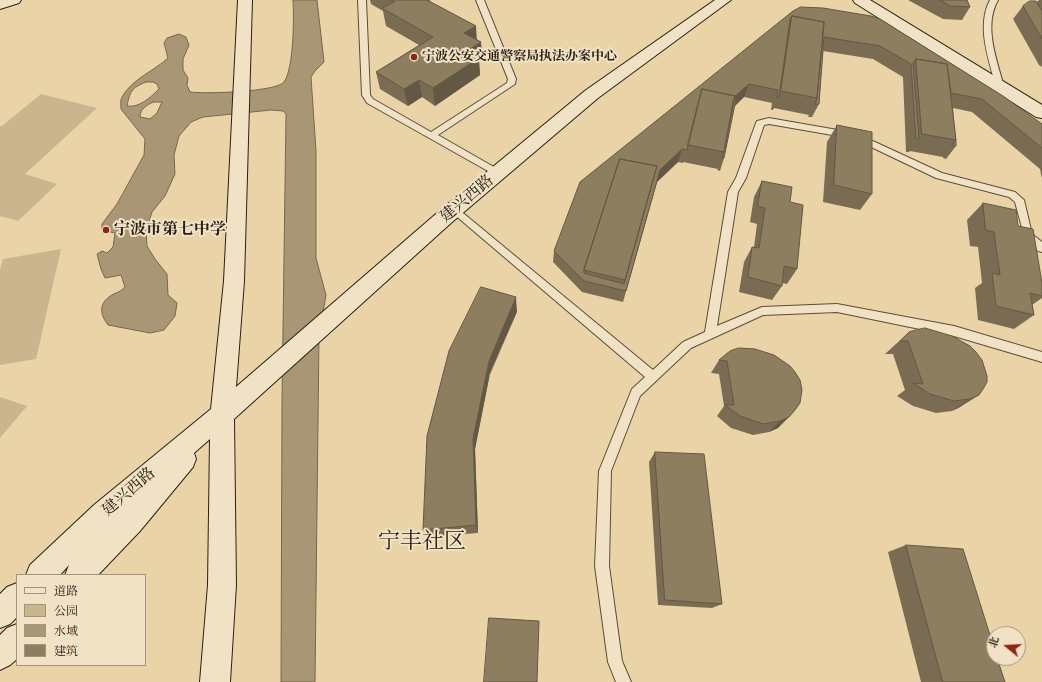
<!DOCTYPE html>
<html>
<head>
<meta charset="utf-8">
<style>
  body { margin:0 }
  #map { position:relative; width:1042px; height:682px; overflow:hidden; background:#ead3a7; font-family:"Old Standard TT","Noto Serif SC",serif }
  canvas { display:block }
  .legend { position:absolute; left:16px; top:574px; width:130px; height:92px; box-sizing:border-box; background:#f1e2c6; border:1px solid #a1957f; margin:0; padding:5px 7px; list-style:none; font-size:12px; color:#2a2114 }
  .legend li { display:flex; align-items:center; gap:8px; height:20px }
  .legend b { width:20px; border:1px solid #a1957f }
  .north { position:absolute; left:986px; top:626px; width:40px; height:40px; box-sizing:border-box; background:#f1e2c6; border:1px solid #a1957f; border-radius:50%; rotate:288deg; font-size:11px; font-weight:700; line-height:16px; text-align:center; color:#2a2114 }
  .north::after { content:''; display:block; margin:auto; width:14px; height:18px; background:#8f2418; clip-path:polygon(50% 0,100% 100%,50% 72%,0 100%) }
</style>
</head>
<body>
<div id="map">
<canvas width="1042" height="682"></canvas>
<ul class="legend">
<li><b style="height:5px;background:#f1e2c6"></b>道路</li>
<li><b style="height:11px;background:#c9b58e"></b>公园</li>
<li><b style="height:11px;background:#a99675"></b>水域</li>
<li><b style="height:11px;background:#8e7e60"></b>建筑</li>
</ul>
<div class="north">北</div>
</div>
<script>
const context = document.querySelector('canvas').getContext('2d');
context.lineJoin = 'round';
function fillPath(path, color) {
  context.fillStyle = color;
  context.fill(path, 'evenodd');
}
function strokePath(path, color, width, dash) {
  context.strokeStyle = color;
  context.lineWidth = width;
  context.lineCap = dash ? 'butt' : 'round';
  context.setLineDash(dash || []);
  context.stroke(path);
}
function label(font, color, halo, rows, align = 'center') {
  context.font = font + ' "Old Standard TT","Noto Serif SC",serif';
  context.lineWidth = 4;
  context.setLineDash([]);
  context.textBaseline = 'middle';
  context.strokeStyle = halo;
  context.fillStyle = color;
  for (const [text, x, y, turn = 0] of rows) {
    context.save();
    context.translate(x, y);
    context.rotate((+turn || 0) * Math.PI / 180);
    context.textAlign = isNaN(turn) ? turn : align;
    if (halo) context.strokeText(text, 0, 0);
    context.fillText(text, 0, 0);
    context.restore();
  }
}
fillPath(new Path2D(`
  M 41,94 L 97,108 L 25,174 L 57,184 L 18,221 L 0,216 L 0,126 L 2,126 Z
  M 61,249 L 36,359 L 0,365 L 0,270 L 3,259 Z
  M 0,397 L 27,406 L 0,438 Z`), '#c9b58e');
const water = new Path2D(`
  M 293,0 L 317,0 L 324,62 L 315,71 L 311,77 L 316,151 L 316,258 L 326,295 L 319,336 L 315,682 L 281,682 L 282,402 L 286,114 L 283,111 L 271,110 L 203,117 L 191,122 L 179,136 L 174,155 L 175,174 L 165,196 L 152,212 L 146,231 L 147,246 L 155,259 L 167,274 L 168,295 L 177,303 L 175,316 L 164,330 L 150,333 L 108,325 C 101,316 98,305 109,297 C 115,292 118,294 125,287 L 121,275 L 105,278 L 101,269 L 97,254 L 102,251 L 107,253 L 113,247 L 115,233 L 102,230 L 102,224 L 117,204 L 144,155 L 145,139 L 121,109 C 121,105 120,101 122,97 C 132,79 154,71 168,58 L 164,43 L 167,38 L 179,34 L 186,37 L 189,45 L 183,59 L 183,70 L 188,78 L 187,85 L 190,92 C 205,94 276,92 284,82 C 294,68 294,17 293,0 ZM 146,82 L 153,82 L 157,84 L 159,89 C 150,98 139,108 127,106 C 130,92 131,88 146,82 ZM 153,102 L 162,102 L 157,113 L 150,119 L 140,117 C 140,109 147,105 153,102 Z`);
fillPath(water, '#a99675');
strokePath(water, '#76674e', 1);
const lane = new Path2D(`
  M 358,0 L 366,0 L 370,95 L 373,99 L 431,132 L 507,83 L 508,79 L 476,0 L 484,0 L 516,79 L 515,84 L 438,135 L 501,171 L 503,173 L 501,175 L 495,175 L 367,103 L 362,95 Z
  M 990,0 L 998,0 C 983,26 997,60 1004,87 L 1000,90 L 996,87 C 989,60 976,26 990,0 Z
  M 769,118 L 849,132 L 875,142 L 942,173 L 1015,192 L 1024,200 L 1032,234 L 1042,242 L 1042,252 L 1038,251 L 1025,239 L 1015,202 L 1009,197 L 936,178 L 869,146 L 844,137 L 769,124 L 764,125 L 746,178 L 738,192 L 717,326 L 762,307 L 837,304 L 954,326 L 1042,352 L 1042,362 L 954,336 L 837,312 L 763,315 L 691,348 L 640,396 L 611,471 L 609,566 L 622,661 L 631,682 L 616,682 L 608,662 L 595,566 L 599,471 L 632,389 L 645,377 L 449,210 L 451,208 L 457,208 L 653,370 L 683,342 L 705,332 L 728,192 L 736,178 L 756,123 L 757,121 Z`);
const secondary = new Path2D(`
  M 0,0 L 21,0 L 19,3 L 0,9 Z
  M 238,0 L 252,0 L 244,281 L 236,387 L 437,213 L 586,90 L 715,0 L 731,0 L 598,98 L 451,223 L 234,419 L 236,585 L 230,682 L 200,682 L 208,585 L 210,439 L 194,453 L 196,459 L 193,467 L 140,531 L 98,575 L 65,575 L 69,565 L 60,575 L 26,575 L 30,565 L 94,505 L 211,409 L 224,281 Z
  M 853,0 L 870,0 L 1042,105 L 1042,118 L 1036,117 L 855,3 Z
  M 17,583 L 17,617 L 10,624 L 0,628 L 0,594 L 7,587 Z
  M 17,624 L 17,659 L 10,665 L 0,670 L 0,635 L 7,628 Z`);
strokePath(lane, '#5a4e39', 2);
strokePath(secondary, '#2a2114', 2);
fillPath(lane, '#f1e2c6');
fillPath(secondary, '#f1e2c6');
fillPath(new Path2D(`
  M 370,0 L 431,0 L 429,1 L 476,26 L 476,39 L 481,42 L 482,59 L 479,61 L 480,75 L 435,106 L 422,97 L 408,106 L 380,89 L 376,72 L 419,45 L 386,26 L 383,11 L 371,4 Z
  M 908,0 L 967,0 L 970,7 L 962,20 L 943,19 Z
  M 1039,0 L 1042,0 L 1042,67 L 1039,65 L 1013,19 L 1023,6 L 1037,2 Z
  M 823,8 L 1042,124 L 1042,179 L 1040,169 L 972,112 L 953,108 L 956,140 L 956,146 L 946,159 L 943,158 L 943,157 L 910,151 L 909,152 L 906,152 L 903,77 L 873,59 L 823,51 L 819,104 L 812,117 L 808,117 L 809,115 L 774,108 L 773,110 L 771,110 L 772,103 L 744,97 L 734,106 L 724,158 L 720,171 L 717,170 L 718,169 L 683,162 L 683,163 L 678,162 L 657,182 L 623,302 L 582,292 L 553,262 L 554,251 L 793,11 Z
  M 837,125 L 872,194 L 860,210 L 823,202 L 827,142 Z
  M 762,181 L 790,202 L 797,269 L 787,284 L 782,283 L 782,286 L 772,300 L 739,292 L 744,262 L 752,247 L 754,247 L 757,224 L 750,222 L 754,197 Z
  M 983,203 L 1018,226 L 1042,283 L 1042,298 L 1032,305 L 1034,315 L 1014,329 L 978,320 L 975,288 L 982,283 L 978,247 L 970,246 L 967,220 Z
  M 517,312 L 490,373 L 475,449 L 478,533 L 427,537 L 423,530 Z
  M 909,332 L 983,389 L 960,407 L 952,411 L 936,413 L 913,406 L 897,396 L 905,390 L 893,354 L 885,354 Z
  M 730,351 L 795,372 L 778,428 L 769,432 L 753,435 L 731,428 L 717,416 L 724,406 L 719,374 L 711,373 L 719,360 Z
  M 655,452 L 722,604 L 712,608 L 658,605 L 649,462 Z
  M 906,545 L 1005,682 L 921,682 L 888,552 Z`), '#7a6c53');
fillPath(new Path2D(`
  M 476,26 L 477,43 L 464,33 Z
  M 481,42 L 482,59 L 479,61 L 480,75 L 435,106 L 433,88 L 467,51 Z
  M 419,80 L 422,97 L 408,106 L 404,89 Z
  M 749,84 L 744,97 L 732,109 L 732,100 Z
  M 682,149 L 678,162 L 657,182 L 623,302 L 660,170 Z
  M 516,297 L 517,312 L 490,373 L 475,449 L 478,533 L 476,525 L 473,439 L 489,361 Z
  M 979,395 L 960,407 L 952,411 L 970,399 Z
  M 789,417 L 778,428 L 769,432 L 780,421 Z`), '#635843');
const building = new Path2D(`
  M 391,0 L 427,0 L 476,26 L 464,33 L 481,42 L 467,51 L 479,58 L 433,88 L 419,80 L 404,89 L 376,72 L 433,37 L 382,8 L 394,2 Z
  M 940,0 L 967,0 L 970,7 L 951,6 Z
  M 1030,1 L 1036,1 L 1042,11 L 1042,39 L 1023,6 Z
  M 801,7 L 823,8 L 871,16 L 880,19 L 1003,96 L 1042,124 L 1042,148 L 982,99 L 951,93 L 947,64 L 916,59 L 913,63 L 919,139 L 916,139 L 911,64 L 880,46 L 824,37 L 819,104 L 815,104 L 817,98 L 824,22 L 792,16 L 790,20 L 779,97 L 777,97 L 778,90 L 749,84 L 734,97 L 735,96 L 702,89 L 687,150 L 682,149 L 660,170 L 626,291 L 584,281 L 554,251 L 580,182 L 793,11 ZM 620,159 L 657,166 L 624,284 L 584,273 L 584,270 Z
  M 792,16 L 824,22 L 817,98 L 781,91 Z
  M 916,59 L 947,64 L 956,140 L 922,134 Z
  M 702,89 L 735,96 L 724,152 L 688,145 Z
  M 734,99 L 736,99 L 724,158 L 722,158 L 724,152 Z
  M 837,125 L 872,132 L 872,194 L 834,185 Z
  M 956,141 L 956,146 L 953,146 L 953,144 Z
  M 620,159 L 657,166 L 625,280 L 584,270 Z
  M 762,181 L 792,187 L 790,202 L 803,205 L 797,269 L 784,266 L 782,286 L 748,277 L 752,247 L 759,248 L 765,208 L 758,206 Z
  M 983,203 L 1016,210 L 1018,226 L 1033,229 L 1042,283 L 1042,296 L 1030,293 L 1034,315 L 996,306 L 992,273 L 1000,275 L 994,232 L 986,230 Z
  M 481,287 L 516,297 L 489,361 L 473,439 L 476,525 L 423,530 L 427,436 L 449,351 Z
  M 925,328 L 952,336 L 970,346 L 976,352 L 982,360 L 987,376 L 987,382 L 983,389 L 979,395 L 970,399 L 954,401 L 930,394 L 913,383 L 923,384 L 908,341 L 900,341 L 909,332 Z
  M 739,348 L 755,349 L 774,355 L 790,366 L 795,372 L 800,380 L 802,390 L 800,403 L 795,410 L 789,417 L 780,421 L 763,424 L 740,416 L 725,405 L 734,405 L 727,361 L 719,360 L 730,351 Z
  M 655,452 L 704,454 L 722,604 L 665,600 Z
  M 906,545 L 963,549 L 994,648 L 994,658 L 997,658 L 1005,682 L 943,682 Z
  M 489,618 L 539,621 L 537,682 L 484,682 Z`);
fillPath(building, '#8e7e60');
strokePath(building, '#635843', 1);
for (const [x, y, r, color] of [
  [414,57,4,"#8f2418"],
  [106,230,4,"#8f2418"]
]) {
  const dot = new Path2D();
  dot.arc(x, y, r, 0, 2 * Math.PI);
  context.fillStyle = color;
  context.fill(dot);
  strokePath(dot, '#f1e2c6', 1.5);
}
label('bold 13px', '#2a2114', '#f1e2c6', [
  ["宁波公安交通警察局执法办案中心",422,57]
], 'left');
label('16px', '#2a2114', '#f1e2c6', [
  ["建兴西路",467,199,-40],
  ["建兴西路",129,492,-41]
]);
label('bold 16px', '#2a2114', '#f1e2c6', [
  ["宁波市第七中学",114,230]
], 'left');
label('22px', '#2a2114', '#f1e2c6', [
  ["宁丰社区",422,542]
]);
</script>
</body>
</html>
